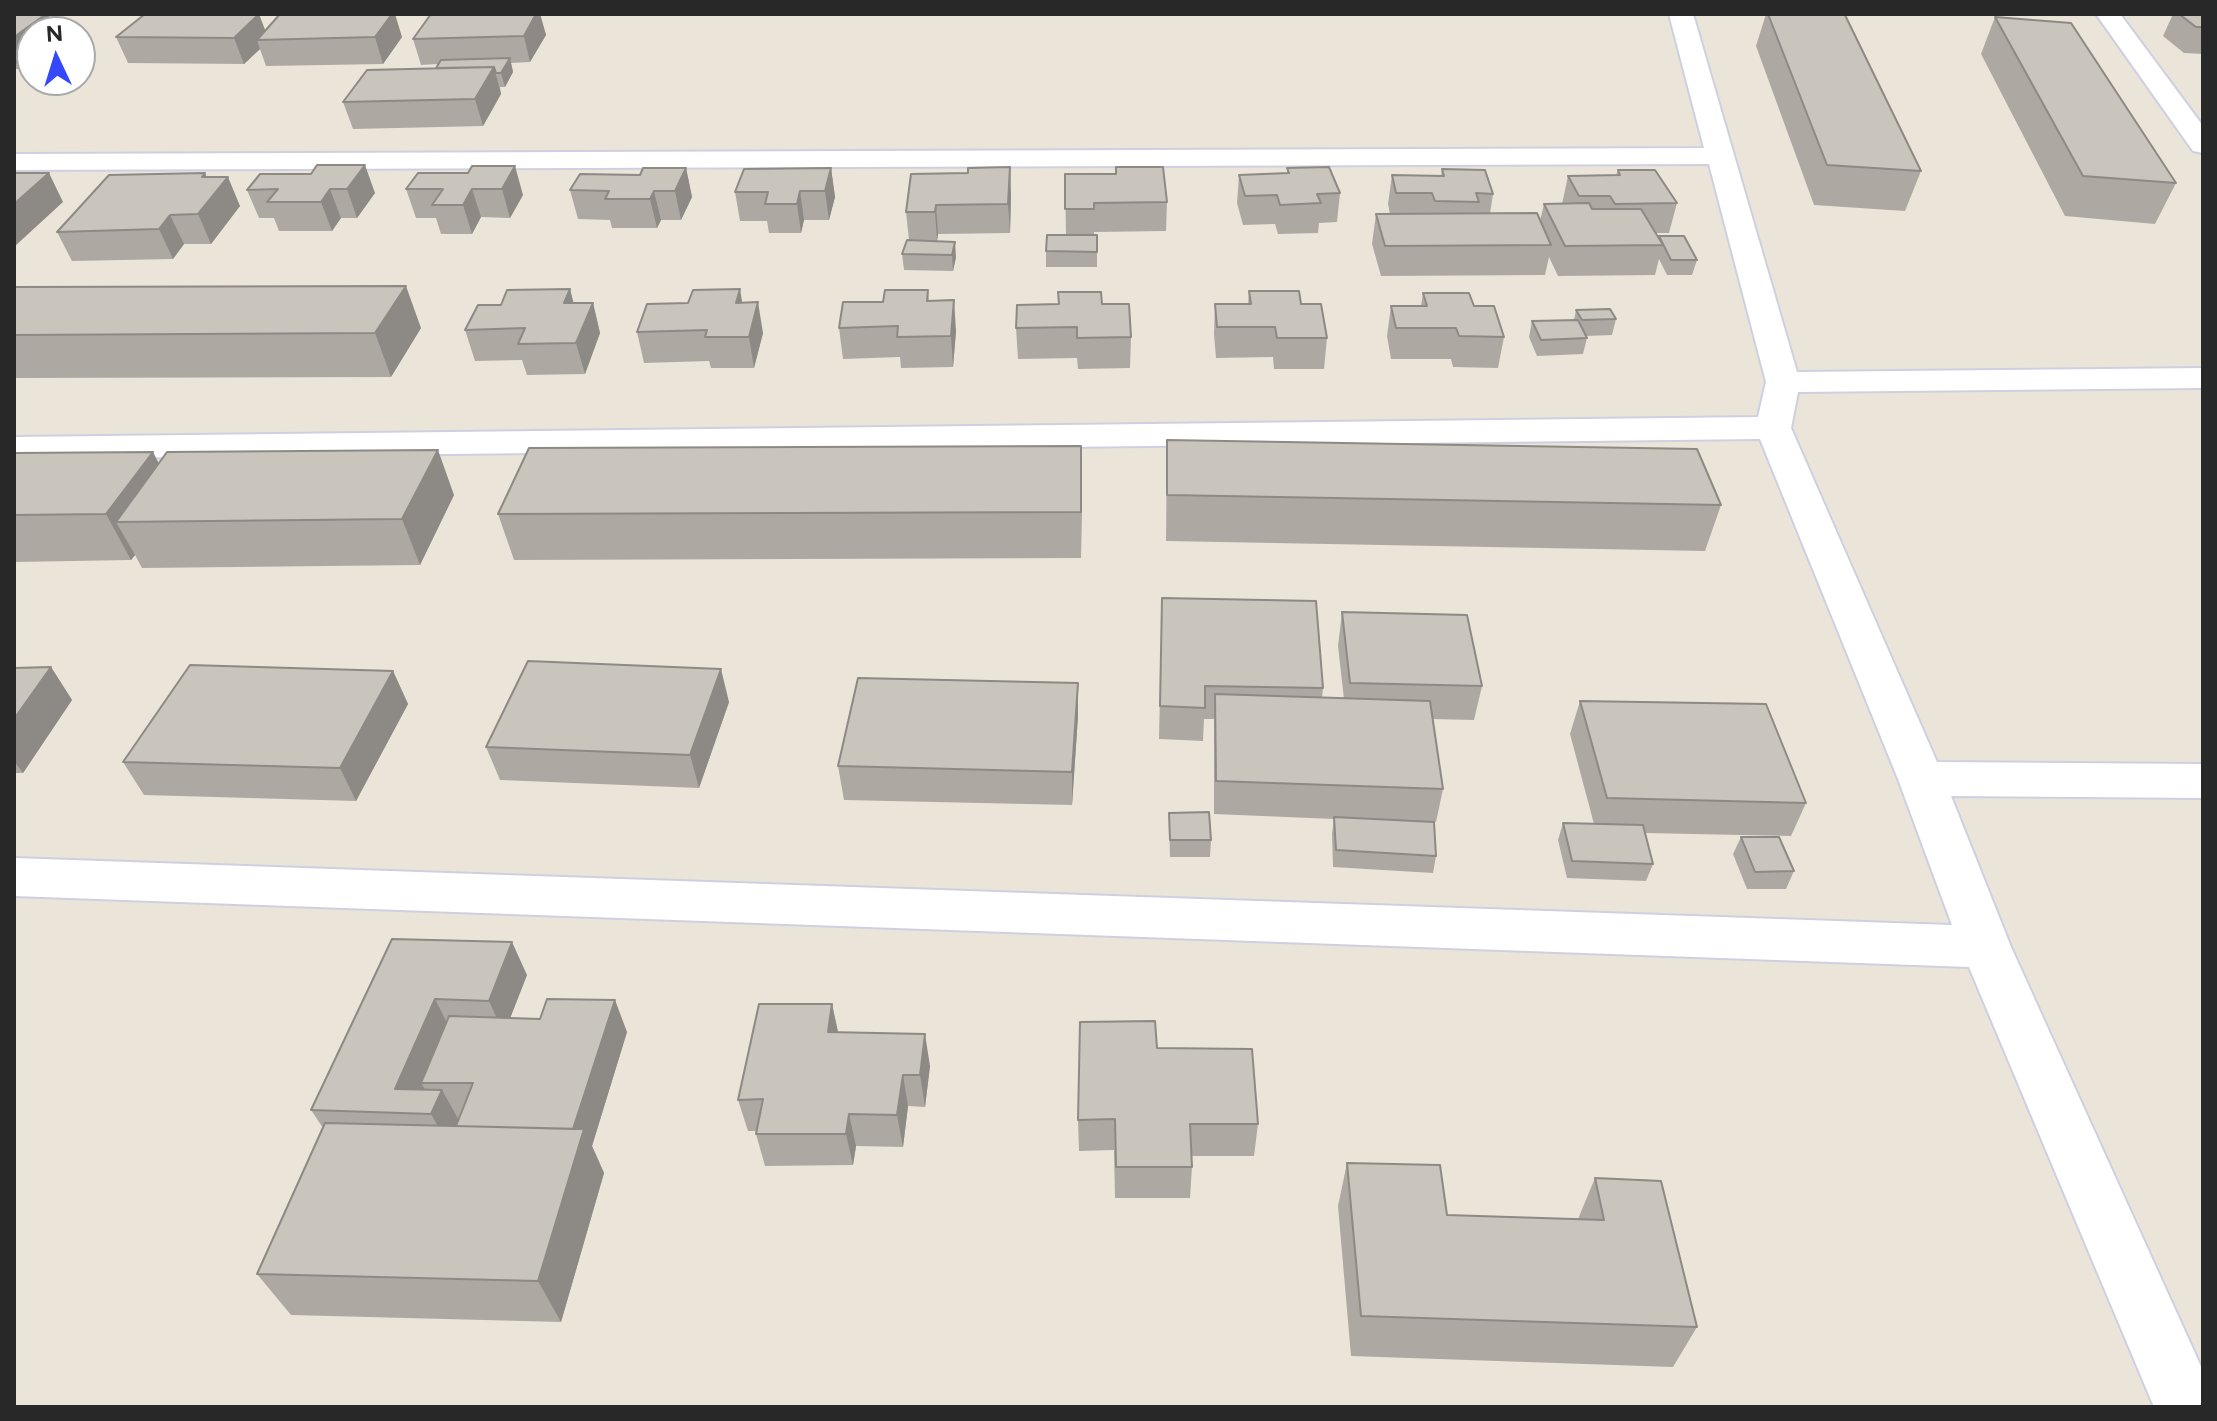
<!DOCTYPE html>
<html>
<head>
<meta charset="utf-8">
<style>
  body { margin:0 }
  #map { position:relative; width:2217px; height:1421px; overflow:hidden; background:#ebe5d9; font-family:Figtree,sans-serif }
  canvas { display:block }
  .frame { position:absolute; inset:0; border:16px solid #282828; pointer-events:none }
  .north { position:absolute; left:16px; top:16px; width:80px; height:80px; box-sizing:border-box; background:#fff; border:2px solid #a9a9a9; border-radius:50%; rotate:356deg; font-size:22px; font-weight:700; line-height:32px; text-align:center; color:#282828 }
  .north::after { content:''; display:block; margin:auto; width:28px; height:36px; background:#3648fb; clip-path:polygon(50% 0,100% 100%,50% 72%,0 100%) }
</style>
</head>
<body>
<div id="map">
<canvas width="2217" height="1421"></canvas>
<div class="frame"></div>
<div class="north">N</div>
</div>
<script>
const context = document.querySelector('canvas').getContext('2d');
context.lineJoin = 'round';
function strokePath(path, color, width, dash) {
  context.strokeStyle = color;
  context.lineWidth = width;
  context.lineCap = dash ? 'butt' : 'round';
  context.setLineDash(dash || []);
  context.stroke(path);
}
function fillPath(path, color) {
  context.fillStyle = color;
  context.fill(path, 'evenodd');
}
const street = new Path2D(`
  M 1669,14 L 1693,14 L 1797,372 L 2203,368 L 2203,388 L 1798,392 L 1791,428 L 1937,762 L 2203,764 L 2203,798 L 1951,796 L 2011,947 L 2203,1371 L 2203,1407 L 2154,1407 L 1969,967 L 14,896 L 14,858 L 1952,925 L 1898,779 L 1760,439 L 14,459 L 14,437 L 1758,417 L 1766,382 L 1709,164 L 14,170 L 14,154 L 1704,148 Z
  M 2096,14 L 2120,14 L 2203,126 L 2203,153 L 2193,151 Z`);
strokePath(street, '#ced0e1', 4);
fillPath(street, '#fff');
fillPath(new Path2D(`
  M 14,14 L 48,14 L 57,32 L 32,32 L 32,59 L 19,69 L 14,69 Z
  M 431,14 L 540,14 L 546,35 L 530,62 L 511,63 L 513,72 L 505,87 L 500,87 L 501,94 L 483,126 L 353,129 L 343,102 L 436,68 L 438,64 L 421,65 L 413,39 Z
  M 1766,14 L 1835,14 L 1921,171 L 1905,211 L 1814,205 L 1756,46 Z
  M 2173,14 L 2203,14 L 2203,54 L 2184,53 L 2163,36 Z
  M 1995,17 L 2176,183 L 2155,224 L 2065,216 L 1981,54 Z
  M 265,30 L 402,37 L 383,64 L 266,66 L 260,49 L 244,64 L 128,63 L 116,37 Z
  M 1010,167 L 1011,196 L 1010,233 L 938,234 L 937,241 L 956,257 L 953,271 L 904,270 L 902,254 L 909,240 L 906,212 L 968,173 Z
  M 686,168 L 692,197 L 681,220 L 661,220 L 657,228 L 612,228 L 610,220 L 578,219 L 570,190 L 640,175 Z
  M 831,168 L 835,197 L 829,220 L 804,220 L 801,233 L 769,233 L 767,221 L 740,221 L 735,192 Z
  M 1287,168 L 1340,193 L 1337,222 L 1319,223 L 1318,233 L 1278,234 L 1275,224 L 1243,225 L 1237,203 L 1239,175 L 1287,173 Z
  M 1442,169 L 1493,194 L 1490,214 L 1540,221 L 1544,204 L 1562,204 L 1568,176 L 1616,175 L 1618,170 L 1677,203 L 1669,233 L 1656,233 L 1659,238 L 1659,236 L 1697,260 L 1692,275 L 1667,275 L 1659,259 L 1655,275 L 1558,276 L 1549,257 L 1545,275 L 1381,276 L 1372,244 L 1376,214 L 1390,214 L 1388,204 L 1392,175 L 1441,176 Z
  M 468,173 L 523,195 L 510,218 L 481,217 L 472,234 L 441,234 L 436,218 L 416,218 L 406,189 Z
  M 260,174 L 375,193 L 357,218 L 341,218 L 332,231 L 279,231 L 274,218 L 259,218 L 247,190 Z
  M 1065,174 L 1167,202 L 1166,231 L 1094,232 L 1094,235 L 1097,235 L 1097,267 L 1046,267 L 1046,251 L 1066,235 Z
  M 207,177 L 240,206 L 211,244 L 184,244 L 173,259 L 72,261 L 57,232 Z
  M 14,287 L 421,328 L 391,377 L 14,378 Z
  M 570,289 L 573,303 L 593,303 L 600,333 L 585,374 L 527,375 L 522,360 L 475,361 L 465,330 L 501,305 Z
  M 928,290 L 929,301 L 956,331 L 953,367 L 901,368 L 900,357 L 843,359 L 839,328 L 883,302 Z
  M 1249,291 L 1301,304 L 1327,338 L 1324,369 L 1274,369 L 1273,357 L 1216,358 L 1214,334 L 1215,304 L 1248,304 Z
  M 1423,293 L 1474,306 L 1504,337 L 1498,368 L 1453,367 L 1451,359 L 1391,359 L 1387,336 L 1391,306 L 1421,306 Z
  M 742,303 L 763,333 L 754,368 L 711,368 L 709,361 L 644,363 L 637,332 Z
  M 1102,304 L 1131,337 L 1130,368 L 1078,369 L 1077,358 L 1018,359 L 1016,328 Z
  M 1576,310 L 1616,319 L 1612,335 L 1586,336 L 1587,338 L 1583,354 L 1537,356 L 1529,337 L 1532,321 L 1574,320 Z
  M 1167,440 L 1721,505 L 1705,551 L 1166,541 Z
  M 1081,446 L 1081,558 L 514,560 L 498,514 Z
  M 14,453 L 159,464 L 454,495 L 420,565 L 142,568 L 135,555 L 131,560 L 14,562 Z
  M 1162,598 L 1323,688 L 1322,698 L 1344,699 L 1338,646 L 1342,612 L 1482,686 L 1474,720 L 1432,719 L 1443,789 L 1436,822 L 1419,822 L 1436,856 L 1433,873 L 1333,867 L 1332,834 L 1334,819 L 1214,814 L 1214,719 L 1204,719 L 1203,741 L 1159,739 Z
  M 51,667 L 72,700 L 23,773 L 14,773 L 14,668 Z
  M 393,671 L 408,704 L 356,801 L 144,795 L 123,762 Z
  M 1580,701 L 1806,803 L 1791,836 L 1645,833 L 1653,864 L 1646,881 L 1567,878 L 1558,840 L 1563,823 L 1594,824 L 1570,734 Z
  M 729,702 L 699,788 L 500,780 L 486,747 Z
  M 1078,716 L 1072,805 L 844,800 L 838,766 Z
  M 1169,813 L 1211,840 L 1210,857 L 1170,857 Z
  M 1741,837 L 1794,871 L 1786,889 L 1747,889 L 1733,854 Z
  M 392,939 L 527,975 L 510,1018 L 627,1032 L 592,1146 L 604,1173 L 561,1322 L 291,1315 L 257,1274 L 323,1128 L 311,1110 Z
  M 832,1004 L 838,1032 L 930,1066 L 925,1107 L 908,1106 L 903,1147 L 856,1146 L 853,1165 L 765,1166 L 756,1134 L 757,1131 L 748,1131 L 738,1100 Z
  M 1157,1048 L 1258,1124 L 1254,1156 L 1192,1156 L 1192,1167 L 1190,1198 L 1115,1198 L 1114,1150 L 1079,1151 L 1078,1120 Z
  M 1347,1163 L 1447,1215 L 1578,1219 L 1595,1178 L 1697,1327 L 1673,1367 L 1351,1356 L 1338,1206 Z`), '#ada9a2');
fillPath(new Path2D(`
  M 46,14 L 48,14 L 57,32 L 32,32 L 32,59 L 19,69 L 14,58 L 14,37 Z
  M 259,14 L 269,40 L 257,40 L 260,49 L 244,64 L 234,38 Z
  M 392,14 L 395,14 L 402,37 L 383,64 L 375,37 Z
  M 536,14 L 540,14 L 546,35 L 530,62 L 524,36 Z
  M 510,58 L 513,72 L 505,87 L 501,73 Z
  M 494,67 L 501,94 L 483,126 L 475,99 Z
  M 365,165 L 375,193 L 357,218 L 347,189 Z
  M 515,166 L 523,195 L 510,218 L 502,189 Z
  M 1010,167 L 1011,196 L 1010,233 L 1008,204 Z
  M 686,168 L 692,197 L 681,220 L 675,191 Z
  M 831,168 L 835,197 L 829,220 L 825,191 Z
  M 49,173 L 63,202 L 14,247 L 14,204 Z
  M 205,173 L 214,194 L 228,177 L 240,206 L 211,244 L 198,214 L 202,177 Z
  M 330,189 L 341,218 L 332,231 L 321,202 Z
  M 472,189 L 481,217 L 472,234 L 463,205 Z
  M 654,191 L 661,220 L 657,228 L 650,199 Z
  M 800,191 L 804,220 L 801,233 L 797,204 Z
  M 936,205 L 938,234 L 937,241 L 935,212 Z
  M 170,215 L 184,244 L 173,259 L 159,229 Z
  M 955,242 L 956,257 L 953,271 L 952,255 Z
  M 406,286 L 421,328 L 391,377 L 375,333 Z
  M 570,289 L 578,320 L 564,303 Z
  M 740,289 L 745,319 L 736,303 Z
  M 954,300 L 956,331 L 953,367 L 951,336 Z
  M 758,302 L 763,333 L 754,368 L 749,337 Z
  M 593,303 L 600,333 L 585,374 L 576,343 Z
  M 1081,446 L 1082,491 L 1081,558 Z
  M 438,450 L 454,495 L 420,565 L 402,519 Z
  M 153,452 L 176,497 L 116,522 L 135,555 L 131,560 L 106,514 Z
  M 51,667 L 72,700 L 23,773 L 14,761 L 14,719 Z
  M 721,669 L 729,702 L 699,788 L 690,755 Z
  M 393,671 L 408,704 L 356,801 L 340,768 Z
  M 1078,683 L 1078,716 L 1072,805 L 1072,772 Z
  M 512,942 L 527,975 L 504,1034 L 489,1001 Z
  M 435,999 L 451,1031 L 421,1083 L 426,1091 L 395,1089 Z
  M 615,1000 L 627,1032 L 592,1146 L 604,1173 L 561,1322 L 538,1281 L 573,1129 Z
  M 832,1004 L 839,1037 L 828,1032 Z
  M 925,1034 L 930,1066 L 925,1107 L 920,1075 Z
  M 903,1075 L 908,1106 L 903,1147 L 897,1115 Z
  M 442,1090 L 460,1122 L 449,1146 L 431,1114 Z
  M 849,1114 L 856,1146 L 853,1165 L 846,1134 Z`), '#8d8984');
const building = new Path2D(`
  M 14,14 L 46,14 L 14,37 Z
  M 145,14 L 259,14 L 234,38 L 116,37 Z
  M 280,14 L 392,14 L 375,37 L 257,40 Z
  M 431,14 L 536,14 L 524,36 L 413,39 Z
  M 1768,14 L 1845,15 L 1921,171 L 1827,165 Z
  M 2179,14 L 2203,14 L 2203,27 L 2196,27 Z
  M 1995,17 L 2071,23 L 2176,183 L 2083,176 Z
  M 510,58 L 501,73 L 496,73 L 494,67 L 436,68 L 441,60 Z
  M 494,67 L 475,99 L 343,102 L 367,70 Z
  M 317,165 L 365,165 L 347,189 L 330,189 L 321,202 L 267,202 L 278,189 L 247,190 L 260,174 L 311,174 Z
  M 472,166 L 515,166 L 502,189 L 472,189 L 463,205 L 432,205 L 443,189 L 406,189 L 418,173 L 468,173 Z
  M 1010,167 L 1008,204 L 936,205 L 935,212 L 906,212 L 911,174 L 968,173 L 968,168 Z
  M 1116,167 L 1163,167 L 1167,202 L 1094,203 L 1094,209 L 1065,209 L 1065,174 L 1116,174 Z
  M 1329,167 L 1340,193 L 1317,194 L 1321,203 L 1280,205 L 1277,195 L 1245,196 L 1239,175 L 1289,173 L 1287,168 Z
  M 643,168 L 686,168 L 675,191 L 654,191 L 650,199 L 605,199 L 609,191 L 570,190 L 580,174 L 640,175 Z
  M 831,168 L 825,191 L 800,191 L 797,204 L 765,204 L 768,192 L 735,192 L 744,169 Z
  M 1442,169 L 1485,170 L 1493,194 L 1476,193 L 1479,202 L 1435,201 L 1432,193 L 1396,193 L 1392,175 L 1444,176 Z
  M 1618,170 L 1655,170 L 1677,203 L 1615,204 L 1610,196 L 1579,196 L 1568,176 L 1620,175 Z
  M 14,173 L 49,173 L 14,204 Z
  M 205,173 L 202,177 L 228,177 L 198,214 L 170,215 L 159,229 L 57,232 L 109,175 Z
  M 1589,203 L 1592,209 L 1641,209 L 1663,245 L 1565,246 L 1544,204 Z
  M 1537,213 L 1551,245 L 1385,246 L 1376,214 Z
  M 1047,235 L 1097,235 L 1097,252 L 1046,251 Z
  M 1659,236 L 1684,236 L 1697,260 L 1671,260 Z
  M 907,240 L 955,242 L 952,255 L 902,254 Z
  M 406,286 L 375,333 L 14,335 L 14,287 Z
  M 570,289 L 564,303 L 593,303 L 576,343 L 518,344 L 525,328 L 465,330 L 478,305 L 501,305 L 507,290 Z
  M 740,289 L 736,303 L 758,302 L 749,337 L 705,337 L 707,330 L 637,332 L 647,304 L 688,303 L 693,290 Z
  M 885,290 L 928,290 L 927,301 L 954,300 L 951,336 L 897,337 L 898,326 L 839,328 L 843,302 L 883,302 Z
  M 1249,291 L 1299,291 L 1301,304 L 1321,304 L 1327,338 L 1277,338 L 1275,327 L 1217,327 L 1215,304 L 1251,304 Z
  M 1058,292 L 1101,292 L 1102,304 L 1129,304 L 1131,337 L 1077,338 L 1077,327 L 1016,328 L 1017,305 L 1059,304 Z
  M 1423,293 L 1469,293 L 1474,306 L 1494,306 L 1504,337 L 1459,336 L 1456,328 L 1396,328 L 1391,306 L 1427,306 Z
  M 1610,309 L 1616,319 L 1582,320 L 1576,310 Z
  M 1578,320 L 1587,338 L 1541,340 L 1532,321 Z
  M 1167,440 L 1697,449 L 1721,505 L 1167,495 Z
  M 1081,446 L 1081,512 L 498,514 L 529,448 Z
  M 438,450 L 402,519 L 116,522 L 167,452 Z
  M 153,452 L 106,514 L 14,515 L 14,453 Z
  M 1162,598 L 1316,601 L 1323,688 L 1205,686 L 1205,708 L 1160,706 Z
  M 1342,612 L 1467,615 L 1482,686 L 1350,683 Z
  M 528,661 L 721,669 L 690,755 L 486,747 Z
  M 190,665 L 393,671 L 340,768 L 123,762 Z
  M 51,667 L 14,719 L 14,668 Z
  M 858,678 L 1078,683 L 1072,772 L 838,766 Z
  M 1215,694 L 1430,701 L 1443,789 L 1216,781 Z
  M 1580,701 L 1766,704 L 1806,803 L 1607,798 Z
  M 1209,812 L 1211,840 L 1170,840 L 1169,813 Z
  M 1334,817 L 1434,822 L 1436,856 L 1336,850 Z
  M 1563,823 L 1643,825 L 1653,864 L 1572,861 Z
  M 1741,837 L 1779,837 L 1794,871 L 1755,872 Z
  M 392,939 L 512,942 L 489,1001 L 435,999 L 395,1089 L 442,1090 L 431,1114 L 311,1110 Z
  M 547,999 L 615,1000 L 573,1129 L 456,1126 L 473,1083 L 421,1083 L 449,1016 L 540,1019 Z
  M 759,1004 L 832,1004 L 828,1032 L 925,1034 L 920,1075 L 903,1075 L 897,1115 L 849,1114 L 846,1134 L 756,1134 L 763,1099 L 738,1100 Z
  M 1155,1021 L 1157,1048 L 1252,1049 L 1258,1124 L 1190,1124 L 1192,1167 L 1116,1167 L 1115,1119 L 1078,1120 L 1080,1022 Z
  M 325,1123 L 584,1129 L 538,1281 L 257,1274 Z
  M 1347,1163 L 1440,1165 L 1447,1215 L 1604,1220 L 1595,1178 L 1661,1181 L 1697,1327 L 1361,1316 Z`);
fillPath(building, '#c9c4bc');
strokePath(building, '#8d8984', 2);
</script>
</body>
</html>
